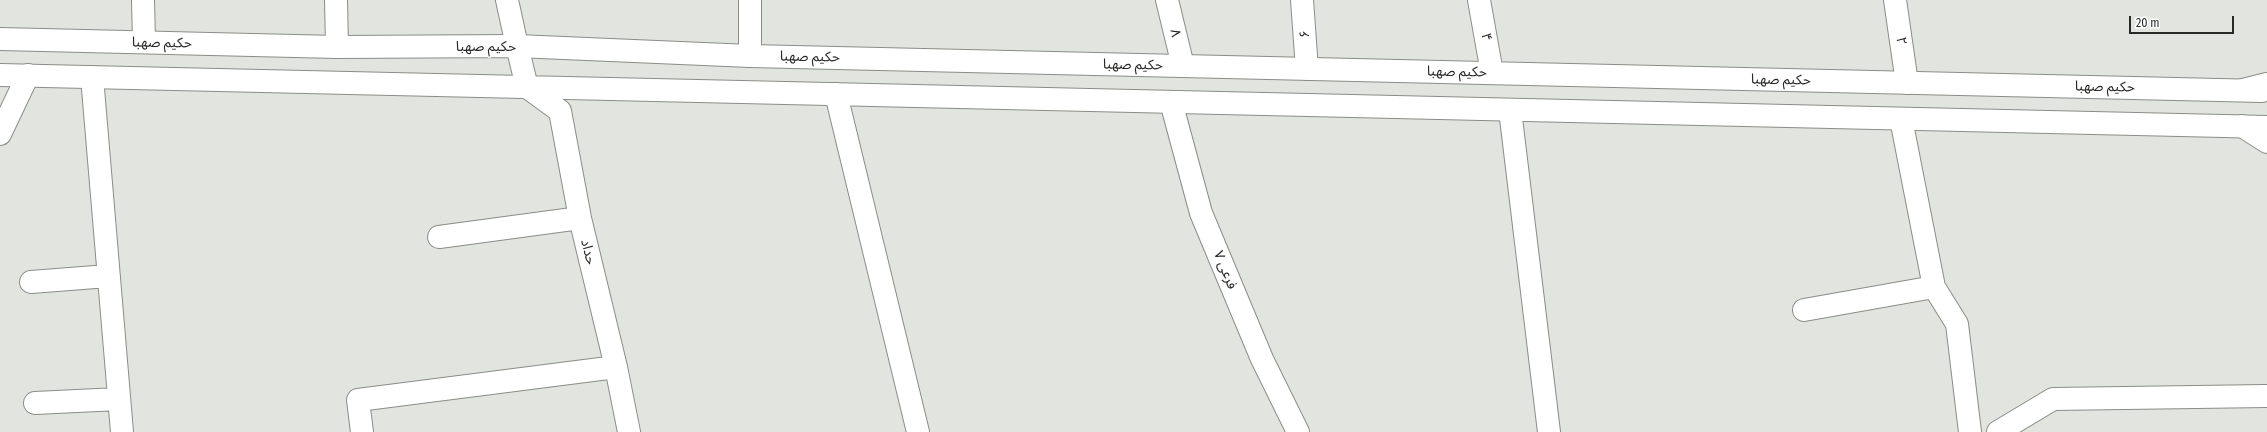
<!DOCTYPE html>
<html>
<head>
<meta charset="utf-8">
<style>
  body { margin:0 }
  #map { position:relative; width:2267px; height:432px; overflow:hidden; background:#e2e5df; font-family:"Fira Sans Condensed",sans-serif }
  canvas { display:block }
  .scale { position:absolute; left:2129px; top:16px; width:105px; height:18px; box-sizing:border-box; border:2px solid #282927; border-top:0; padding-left:5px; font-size:12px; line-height:14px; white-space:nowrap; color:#282927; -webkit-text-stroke:3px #fff; paint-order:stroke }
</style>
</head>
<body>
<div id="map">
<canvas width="2267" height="432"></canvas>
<div class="scale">20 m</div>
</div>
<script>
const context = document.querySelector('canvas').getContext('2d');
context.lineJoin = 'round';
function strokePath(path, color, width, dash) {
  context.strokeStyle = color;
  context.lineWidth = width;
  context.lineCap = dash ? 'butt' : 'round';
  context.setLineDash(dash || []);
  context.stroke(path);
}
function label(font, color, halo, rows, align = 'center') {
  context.font = font + ' "Fira Sans Condensed","Noto Sans Arabic",sans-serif';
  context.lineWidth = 3;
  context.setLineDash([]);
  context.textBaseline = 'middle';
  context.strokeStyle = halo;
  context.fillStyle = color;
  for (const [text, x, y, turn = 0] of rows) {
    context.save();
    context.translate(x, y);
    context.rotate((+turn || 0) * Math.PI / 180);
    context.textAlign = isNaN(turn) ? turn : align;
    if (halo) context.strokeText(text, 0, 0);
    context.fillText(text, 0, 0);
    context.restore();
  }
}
const street = new Path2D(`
  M 143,0 L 144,42
  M 336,0 L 337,47
  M 507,0 L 517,46
  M 750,0 L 750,56
  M 1167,0 L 1183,66
  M 1302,0 L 1307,69
  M 1479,0 L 1492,73
  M 1895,0 L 1907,83
  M 92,77 L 122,432
  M 527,87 L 560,111 L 580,218 L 616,367 L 629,432
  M 836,94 L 918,432
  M 1171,102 L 1201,213 L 1262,359 L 1298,432
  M 1510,110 L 1549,432
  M 1901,119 L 1934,287 L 1957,324 L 1970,432
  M 0,134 L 28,75
  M 439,237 L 580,218
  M 31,282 L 108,276
  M 1804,310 L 1934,287
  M 35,403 L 119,399
  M 362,432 L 358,400 L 616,367
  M 1998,432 L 2053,399 L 2267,396`);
const secondary = new Path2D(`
  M 0,39 L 337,47 L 517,46 L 750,56 L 2262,91
  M 517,46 L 527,87
  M 0,75 L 2267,127`);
const primary = new Path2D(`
  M 2243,90 L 2267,84
  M 2242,126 L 2267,142`);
strokePath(street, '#8a8d87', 24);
strokePath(secondary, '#8a8d87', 24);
strokePath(primary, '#8a8d87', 24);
strokePath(street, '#fff', 22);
strokePath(secondary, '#fff', 22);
strokePath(primary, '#fff', 22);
label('14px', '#282927', '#fff', [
  ["۸",1175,33,77],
  ["۶",1305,34,-94],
  ["۴",1486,37,80],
  ["۲",1901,41,82],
  ["حکیم صهبا",162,43,1],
  ["حکیم صهبا",486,47],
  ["حکیم صهبا",810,57,1],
  ["حکیم صهبا",1133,65,1],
  ["حکیم صهبا",1457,72,1],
  ["حکیم صهبا",1781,80,1],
  ["حکیم صهبا",2105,87,1],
  ["حداد",588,252,76],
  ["فرعی ۷",1225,270,68]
]);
</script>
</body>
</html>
